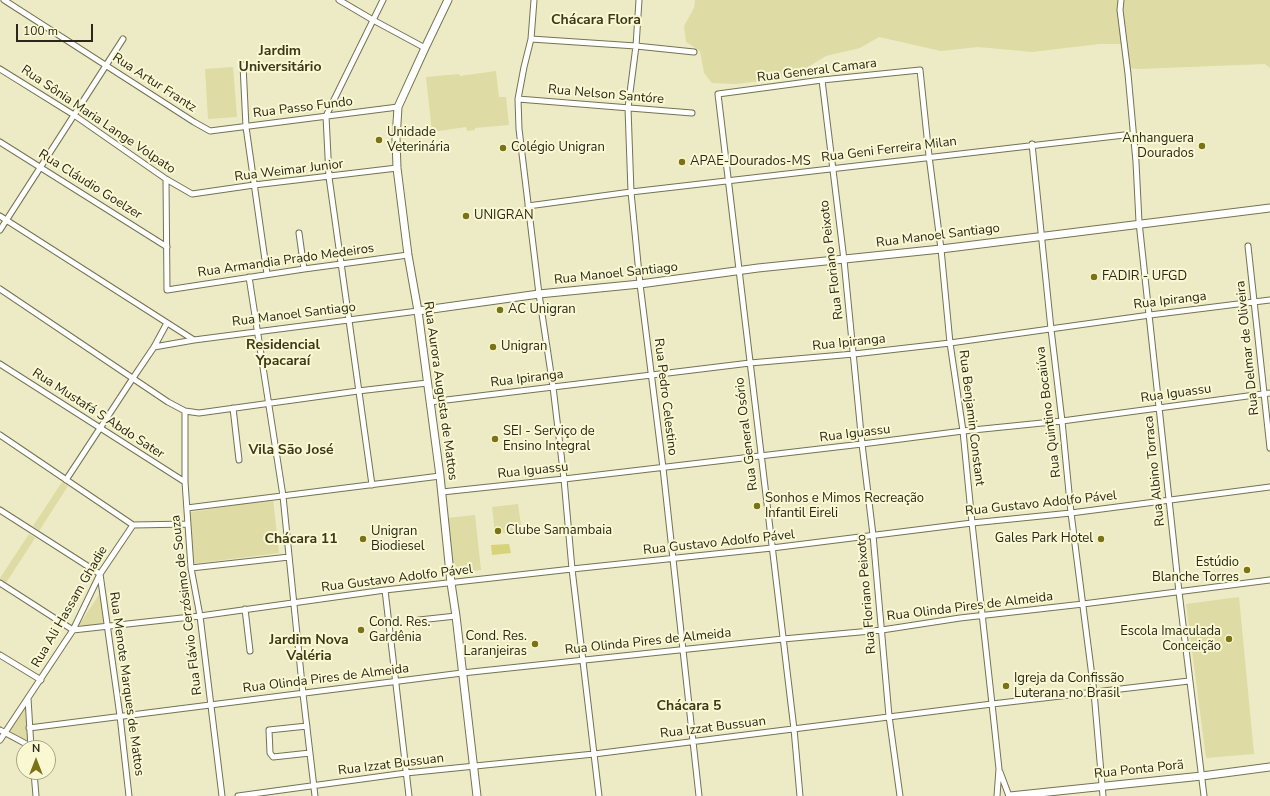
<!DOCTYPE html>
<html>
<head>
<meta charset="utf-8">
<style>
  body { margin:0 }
  #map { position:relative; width:1270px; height:796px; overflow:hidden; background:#ecebc5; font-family:"Nunito Sans",sans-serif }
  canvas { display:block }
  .north { position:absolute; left:16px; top:740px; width:40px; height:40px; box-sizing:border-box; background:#faf8d2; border:1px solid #a6a488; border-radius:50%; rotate:0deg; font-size:11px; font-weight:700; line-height:16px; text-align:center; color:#282719 }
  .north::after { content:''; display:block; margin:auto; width:14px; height:18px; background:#7a7316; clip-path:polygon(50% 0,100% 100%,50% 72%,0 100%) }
  .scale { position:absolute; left:16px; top:24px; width:77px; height:18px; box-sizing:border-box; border:2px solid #282719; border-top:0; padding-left:5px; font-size:12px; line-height:14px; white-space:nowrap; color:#282719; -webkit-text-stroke:3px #faf8d2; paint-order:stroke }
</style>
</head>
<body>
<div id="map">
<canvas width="1270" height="796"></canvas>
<div class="north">N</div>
<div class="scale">100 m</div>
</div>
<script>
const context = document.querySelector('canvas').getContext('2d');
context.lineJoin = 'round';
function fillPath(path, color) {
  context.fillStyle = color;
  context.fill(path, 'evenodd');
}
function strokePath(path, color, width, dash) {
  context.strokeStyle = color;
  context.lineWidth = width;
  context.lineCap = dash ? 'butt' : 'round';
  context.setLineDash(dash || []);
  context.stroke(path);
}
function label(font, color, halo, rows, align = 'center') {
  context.font = font + ' "Nunito Sans",sans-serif';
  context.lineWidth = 4;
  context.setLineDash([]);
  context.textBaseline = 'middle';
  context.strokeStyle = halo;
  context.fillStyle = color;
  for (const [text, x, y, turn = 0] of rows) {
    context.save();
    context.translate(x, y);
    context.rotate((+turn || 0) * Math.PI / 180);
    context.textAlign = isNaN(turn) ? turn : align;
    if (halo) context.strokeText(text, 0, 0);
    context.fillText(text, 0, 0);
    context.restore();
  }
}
fillPath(new Path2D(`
  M 695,0 L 1270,0 L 1270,68 L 1265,64 L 1138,69 L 1127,68 L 1124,44 L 1099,44 L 1032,52 L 978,47 L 941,51 L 879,37 L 860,48 L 826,56 L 803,70 L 770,80 L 735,84 L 712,83 L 704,73 L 700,51 L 686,42 L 684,26 L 694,8 Z
  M 233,67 L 237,117 L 208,119 L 205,69 Z
  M 496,71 L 499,97 L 506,97 L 509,125 L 475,128 L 475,130 L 467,131 L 466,127 L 432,132 L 426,77 L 459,74 L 460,76 Z
  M 62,482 L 68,486 L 39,531 L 33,526 Z
  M 273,499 L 279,553 L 192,564 L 186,513 Z
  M 518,504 L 522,531 L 495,534 L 492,507 Z
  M 475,515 L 481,570 L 453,573 L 447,518 Z
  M 29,534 L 35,538 L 6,583 L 0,578 Z
  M 100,593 L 104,625 L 79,625 Z
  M 1239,597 L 1254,754 L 1206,758 L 1186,604 Z
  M 26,702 L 28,743 L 8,730 Z`), '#dedba5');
fillPath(new Path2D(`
  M 509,544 L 511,553 L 492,555 L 491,545 Z`), '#d8d27c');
const street = new Path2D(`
  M 4,0 L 194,122 L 210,131 L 398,107
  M 339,0 L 373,20 L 425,48
  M 534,0 L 531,39 L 524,67 L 518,99 L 519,129 L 539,294 L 553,387 L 564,479 L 572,569 L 599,796
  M 639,0 L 636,46 L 628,108 L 631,192 L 640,284 L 663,468 L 699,796
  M 1121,0 L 1120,10 L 1128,74 L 1136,162 L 1139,222 L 1179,592 L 1204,796
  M 531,39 L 636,46 L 694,52
  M 243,65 L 246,127 L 267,274
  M 0,69 L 74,115 L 166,179 L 192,194 L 254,185 L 397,168
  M 822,80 L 844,260 L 862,444 L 873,535 L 889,716 L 900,796
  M 518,99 L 692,113
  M 0,142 L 167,247
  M 1032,144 L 1051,329 L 1062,421 L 1071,513 L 1094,692 L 1103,796
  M 166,179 L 167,290 L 304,269 L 408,255
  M 528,206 L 631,192 L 1133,134
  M 0,216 L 194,340 L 418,311
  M 0,230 L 123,39
  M 299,233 L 304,269
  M 1248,246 L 1270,448
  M 249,277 L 283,496 L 303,694 L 315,796
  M 0,289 L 168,402 L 185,411 L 199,413 L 358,391 L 427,383
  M 154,347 L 194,340
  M 0,364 L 185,482
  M 430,402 L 750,363 L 854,354 L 950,343 L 1150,315 L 1270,300
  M 233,408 L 239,460
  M 185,411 L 185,482 L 191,568 L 200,616 L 222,796
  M 0,435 L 133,525
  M 66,480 L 133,378 L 154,347 L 167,323
  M 372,485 L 329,177 L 326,116 L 383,0
  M 442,492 L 564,479 L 862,444 L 963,431 L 1062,421 L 1270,393
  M 187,508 L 440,476
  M 0,510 L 100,574 L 120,716 L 129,796
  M 133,525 L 188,524
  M 191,568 L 289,557
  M 0,583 L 73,630 L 200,616 L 385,590 L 572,569 L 772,548 L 972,523 L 1071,513 L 1270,487
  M 385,590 L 409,796
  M 245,609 L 250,651
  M 419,620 L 456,616
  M 0,655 L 41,680
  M 28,698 L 31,748
  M 307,726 L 269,730 L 270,753 L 273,757 L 310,753
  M 29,728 L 462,673 L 783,639 L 882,630 L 960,618 L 1083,604 L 1270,580
  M 0,730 L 30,746
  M 0,740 L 73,630 L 100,574 L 133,525
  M 34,772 L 36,796
  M 1000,772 L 1009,796
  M 238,796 L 406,773 L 594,754 L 992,704 L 1189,681
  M 800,796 L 794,729 L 718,94 L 822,80 L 920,70 L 929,156 L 941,249 L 950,343 L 963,431 L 972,523 L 992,704 L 999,769 L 997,796`);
const secondary = new Path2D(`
  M 448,0 L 425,48 L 398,107 L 396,139 L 397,168 L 408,255 L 418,311 L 440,476 L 451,583 L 456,616 L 477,796
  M 418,311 L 539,294 L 640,284 L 758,268 L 941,249 L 1270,208
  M 1010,796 L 1202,776 L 1270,767`);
strokePath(street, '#757352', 7);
strokePath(secondary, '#757352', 9);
strokePath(street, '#fff', 5);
strokePath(secondary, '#fff', 7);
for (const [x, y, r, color] of [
  [379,140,4,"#7a7316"],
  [1202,146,4,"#7a7316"],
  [503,148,4,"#7a7316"],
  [682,162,4,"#7a7316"],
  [466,216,4,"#7a7316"],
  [1094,277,4,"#7a7316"],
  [500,310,4,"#7a7316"],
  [493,347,4,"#7a7316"],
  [495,439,4,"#7a7316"],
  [757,506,4,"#7a7316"],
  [498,531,4,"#7a7316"],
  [363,539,4,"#7a7316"],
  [1101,539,4,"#7a7316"],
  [1247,570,4,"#7a7316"],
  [361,630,4,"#7a7316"],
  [1229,639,4,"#7a7316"],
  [535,644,4,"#7a7316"],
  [1006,686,4,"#7a7316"]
]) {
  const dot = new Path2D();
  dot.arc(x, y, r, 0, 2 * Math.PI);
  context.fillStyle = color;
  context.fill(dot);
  strokePath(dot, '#faf8d2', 1.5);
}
label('13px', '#282719', '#faf8d2', [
  ["Rua General Camara",817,71,-7],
  ["Rua Artur Frantz",154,83,33],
  ["Rua Nelson Santóre",606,95,5],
  ["Rua Passo Fundo",303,108,-7],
  ["Rua Sônia Maria Lange Volpato",98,120,34],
  ["Rua Geni Ferreira Milan",889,150,-7],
  ["Rua Weimar Junior",289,171,-7],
  ["Rua Cláudio Goelzer",90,185,32],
  ["Rua Manoel Santiago",938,236,-7],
  ["Rua Floriano Peixoto",832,260,-97],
  ["Rua Armandia Prado Medeiros",286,261,-8],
  ["Rua Manoel Santiago",616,274,-6],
  ["Rua Ipiranga",1170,301,-7],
  ["Rua Manoel Santiago",294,315,-7],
  ["Rua Ipiranga",849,343,-6],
  ["Rua Delmar de Oliveira",1248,348,-96],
  ["Rua Ipiranga",527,379,-7],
  ["Rua Aurora Augusta de Mattos",440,391,82],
  ["Rua Iguassu",1176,394,-8],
  ["Rua Pedro Celestino",665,397,83],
  ["Rua Quintino Bocaiúva",1049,412,-97],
  ["Rua Mustafá S Abdo Sater",98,414,33],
  ["Rua Benjamin Constant",971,418,83],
  ["Rua General Osório",747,434,-97],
  ["Rua Iguassu",855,434,-7],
  ["Rua Iguassu",533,471,-6],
  ["Rua Albino Torraca",1155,471,-96],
  ["Rua Gustavo Adolfo Pável",1041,504,-6],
  ["Rua Gustavo Adolfo Pável",719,543,-6],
  ["Rua Gustavo Adolfo Pável",397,579,-7],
  ["Rua Floriano Peixoto",867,594,-95],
  ["Rua Flávio Cerzósimo de Souza",187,605,-97],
  ["Rua Ali Hassam Ghadie",70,607,-60],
  ["Rua Olinda Pires de Almeida",970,607,-7],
  ["Rua Olinda Pires de Almeida",648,642,-6],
  ["Rua Olinda Pires de Almeida",326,679,-7],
  ["Rua Menote Marques de Mattos",126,684,82],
  ["Rua Izzat Bussuan",713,728,-7],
  ["Rua Izzat Bussuan",391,765,-7],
  ["Rua Ponta Porã",1139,770,-6]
]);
label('13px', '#282719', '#faf8d2', [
  ["Unidade",387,133],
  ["Veterinária",387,148],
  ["Anhanguera",1194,139,"right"],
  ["Dourados",1194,154,"right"],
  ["Colégio Unigran",511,148],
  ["APAE-Dourados-MS",690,162],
  ["UNIGRAN",474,216],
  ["FADIR - UFGD",1102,277],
  ["AC Unigran",508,310],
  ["Unigran",501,347],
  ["SEI - Serviço de",503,432],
  ["Ensino Integral",503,447],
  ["Sonhos e Mimos Recreação",765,499],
  ["Infantil Eireli",765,514],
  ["Clube Samambaia",506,531],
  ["Unigran",371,532],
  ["Biodiesel",371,547],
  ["Gales Park Hotel",1093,539,"right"],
  ["Estúdio",1239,563,"right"],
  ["Blanche Torres",1239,578,"right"],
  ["Cond. Res.",369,623],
  ["Gardênia",369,638],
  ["Escola Imaculada",1221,632,"right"],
  ["Conceição",1221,647,"right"],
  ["Cond. Res.",527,637,"right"],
  ["Laranjeiras",527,652,"right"],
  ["Igreja da Confissão",1014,679],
  ["Luterana no Brasil",1014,694]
], 'left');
label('bold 14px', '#3b3919', '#faf8d2', [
  ["Chácara Flora",596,21],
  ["Jardim",280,52],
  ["Universitário",280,68],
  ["Residencial",283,346],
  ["Ypacaraí",283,362],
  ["Vila São José",291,451],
  ["Chácara 11",301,540],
  ["Jardim Nova",309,641],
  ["Valéria",309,657],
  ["Chácara 5",689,707]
]);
</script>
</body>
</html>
